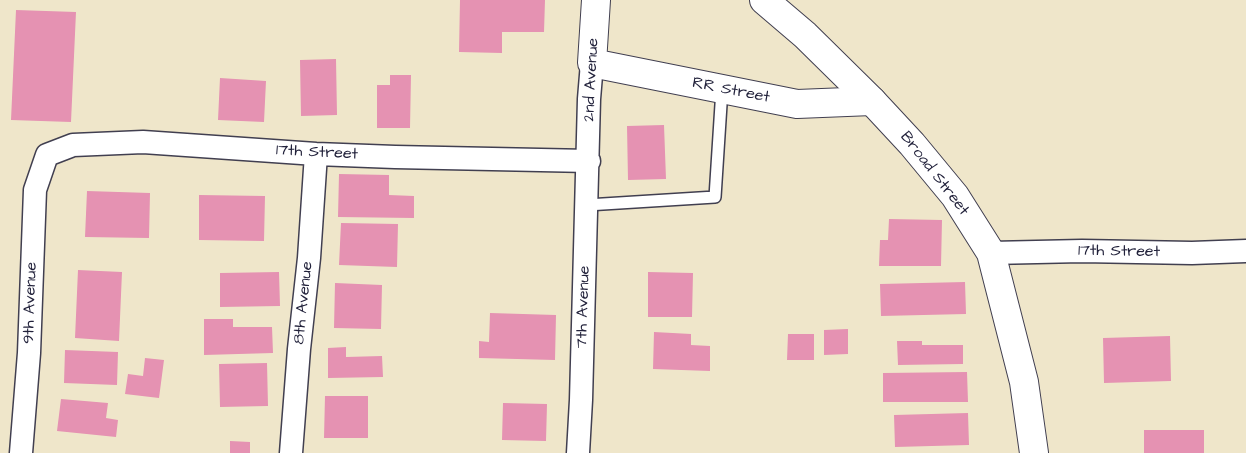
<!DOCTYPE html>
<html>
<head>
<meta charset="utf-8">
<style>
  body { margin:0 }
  canvas { display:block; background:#efe6ca }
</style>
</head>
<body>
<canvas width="1246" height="453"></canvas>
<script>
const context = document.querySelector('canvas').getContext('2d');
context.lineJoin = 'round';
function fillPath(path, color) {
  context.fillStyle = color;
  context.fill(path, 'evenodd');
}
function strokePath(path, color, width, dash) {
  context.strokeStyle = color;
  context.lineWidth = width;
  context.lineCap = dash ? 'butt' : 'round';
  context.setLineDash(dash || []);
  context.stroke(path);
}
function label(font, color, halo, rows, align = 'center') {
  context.font = font + ' "Architects Daughter",sans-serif';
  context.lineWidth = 4;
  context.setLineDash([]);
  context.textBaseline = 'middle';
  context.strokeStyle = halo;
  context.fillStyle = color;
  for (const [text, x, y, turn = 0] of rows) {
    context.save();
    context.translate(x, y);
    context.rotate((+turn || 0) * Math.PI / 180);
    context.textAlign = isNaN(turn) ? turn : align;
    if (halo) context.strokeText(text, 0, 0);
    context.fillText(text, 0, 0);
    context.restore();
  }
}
fillPath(new Path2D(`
  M 460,0 L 545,0 L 544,32 L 502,32 L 502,53 L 459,52 Z
  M 16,10 L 76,12 L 71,122 L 11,120 Z
  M 336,59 L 337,115 L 301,116 L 300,60 Z
  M 390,75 L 411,75 L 410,128 L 377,128 L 377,85 L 390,85 Z
  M 220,78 L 266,81 L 264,122 L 218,120 Z
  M 664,125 L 666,179 L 628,180 L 627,126 Z
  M 339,174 L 389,175 L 389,195 L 414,196 L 414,218 L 338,217 Z
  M 87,191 L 150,193 L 149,238 L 85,237 Z
  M 199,195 L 265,196 L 264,241 L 199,240 Z
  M 889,219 L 942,220 L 941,266 L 879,266 L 880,240 L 888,240 Z
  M 341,223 L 398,224 L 397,267 L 339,265 Z
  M 78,270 L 122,272 L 119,341 L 75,338 Z
  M 279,272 L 280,306 L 220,307 L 220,273 Z
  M 648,272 L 693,273 L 692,317 L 648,317 Z
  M 965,282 L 966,314 L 881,316 L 880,284 Z
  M 335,283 L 382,285 L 381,329 L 334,328 Z
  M 490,313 L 556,315 L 555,360 L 479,358 L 479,341 L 489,342 Z
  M 204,319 L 233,319 L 233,327 L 272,327 L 273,353 L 204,355 Z
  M 848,329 L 848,354 L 824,355 L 824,330 Z
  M 654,332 L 691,334 L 691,345 L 710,346 L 710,371 L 653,369 Z
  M 788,334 L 814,334 L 814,360 L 787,360 Z
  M 1170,336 L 1171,381 L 1104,383 L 1103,338 Z
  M 897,341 L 922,341 L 922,345 L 963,345 L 963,364 L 898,365 Z
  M 346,347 L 346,357 L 382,356 L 383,377 L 328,378 L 328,348 Z
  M 65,350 L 118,352 L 117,385 L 64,383 Z
  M 145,358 L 164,360 L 159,398 L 125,394 L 128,374 L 143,376 Z
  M 267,363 L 268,406 L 220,407 L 219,364 Z
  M 967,372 L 968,402 L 883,402 L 883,373 Z
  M 325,396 L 368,396 L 368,438 L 324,438 Z
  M 61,399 L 108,403 L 106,418 L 118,420 L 116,437 L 57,431 Z
  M 503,403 L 547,404 L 546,441 L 502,440 Z
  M 968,413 L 969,445 L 895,447 L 894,415 Z
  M 1144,430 L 1204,430 L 1204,453 L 1144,453 Z
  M 230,441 L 250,442 L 250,453 L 230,453 Z`), '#e592b2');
const service = new Path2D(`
  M 587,205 L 715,197 L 722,89`);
const minor = new Path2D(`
  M 991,253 L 1082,251 L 1192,253 L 1246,251
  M 21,453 L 29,353 L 35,190 L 47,155 L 73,145 L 143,142 L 316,154 L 395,157 L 589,161
  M 291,453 L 299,349 L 309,258 L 316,154
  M 578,453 L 581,400 L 589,99 L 592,63`);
const tertiary = new Path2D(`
  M 596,0 L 592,63 L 797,104 L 872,101`);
const secondary = new Path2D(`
  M 764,0 L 805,35 L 872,101 L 912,144 L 955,196 L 991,253 L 1024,382 L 1034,453`);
strokePath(service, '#413f50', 14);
strokePath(minor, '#413f50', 25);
strokePath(tertiary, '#413f50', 30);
strokePath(secondary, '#413f50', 30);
strokePath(service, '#fff', 11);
strokePath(minor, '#fff', 22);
strokePath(tertiary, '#fff', 28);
strokePath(secondary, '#fff', 28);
label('16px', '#22223b', '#fff', [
  ["2nd Avenue",592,80,-87],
  ["RR Street",731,91,11],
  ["17th Street",317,153,3],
  ["Broad Street",934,174,52],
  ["17th Street",1119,252,1],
  ["9th Avenue",31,303,-88],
  ["8th Avenue",304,303,-84],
  ["7th Avenue",584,307,-88]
]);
</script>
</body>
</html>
